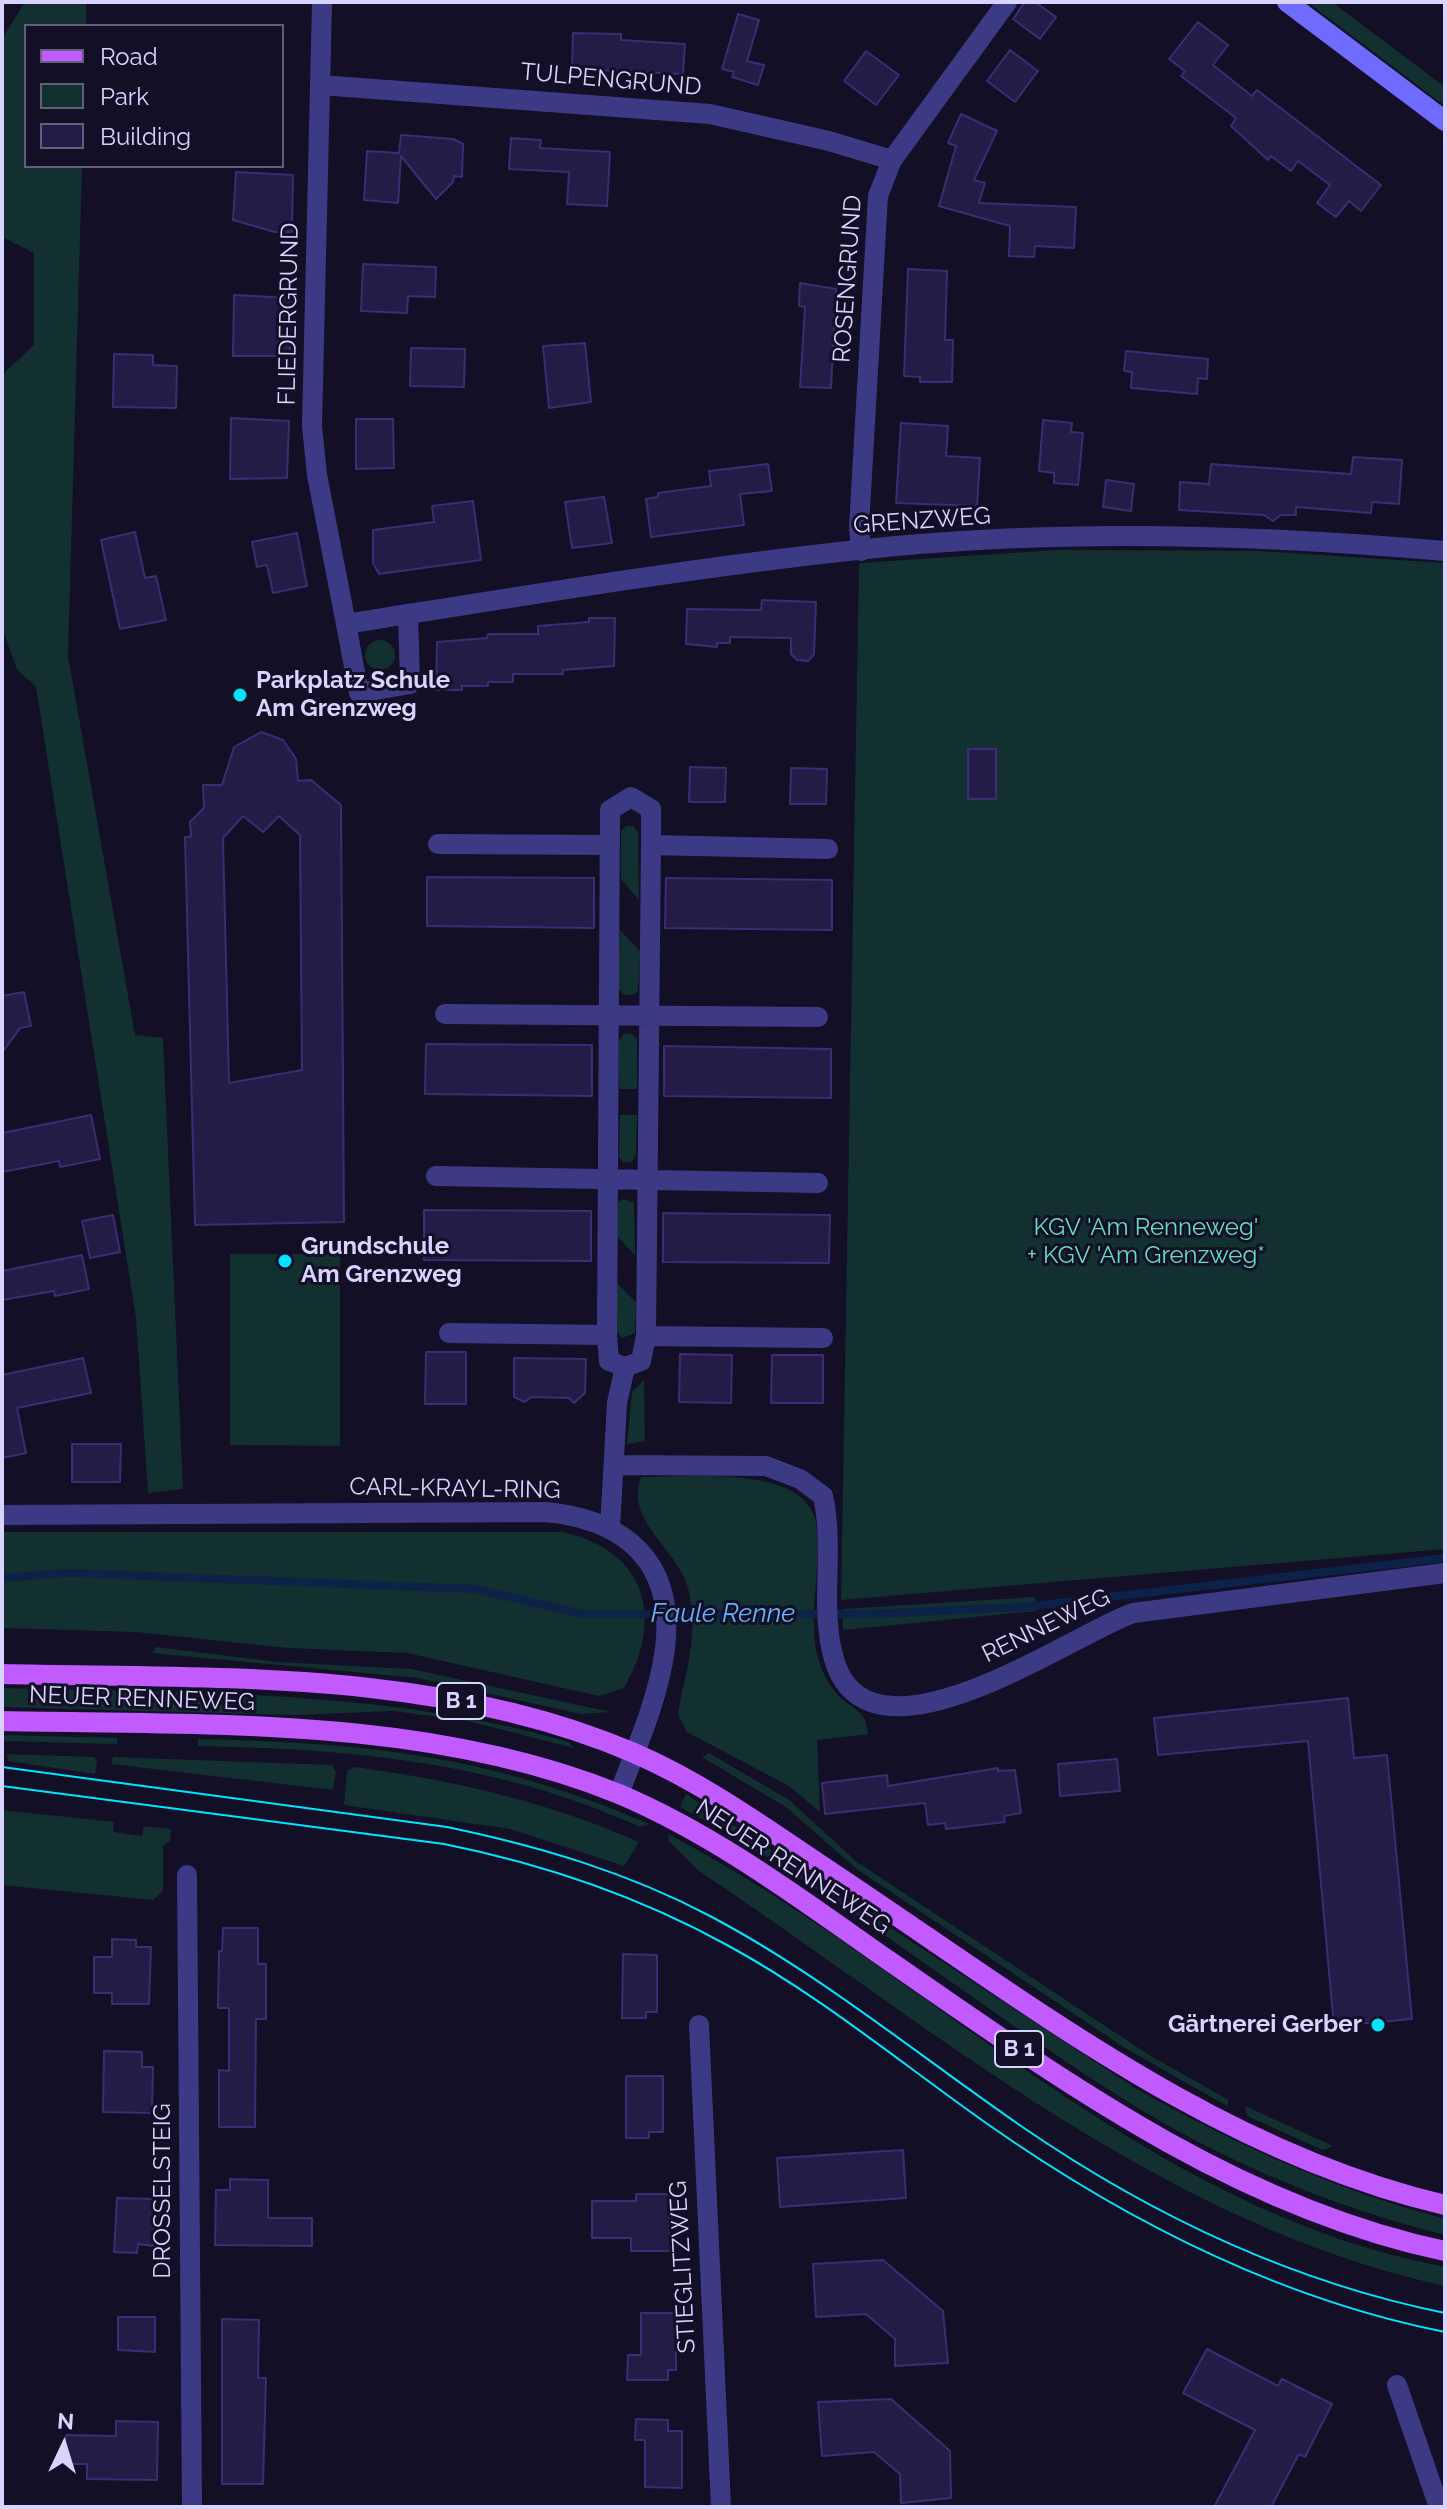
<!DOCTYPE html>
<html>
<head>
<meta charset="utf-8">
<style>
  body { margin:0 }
  #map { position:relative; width:1447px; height:2509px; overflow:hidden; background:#130f26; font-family:Raleway,sans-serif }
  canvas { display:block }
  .frame { position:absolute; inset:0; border:4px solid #d9d4ff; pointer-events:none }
  .legend { position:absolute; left:24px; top:24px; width:260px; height:144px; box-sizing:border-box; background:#130f26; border:2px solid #625e7d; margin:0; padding:10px 14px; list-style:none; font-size:24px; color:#d9d4ff }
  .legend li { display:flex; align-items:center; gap:16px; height:40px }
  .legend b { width:40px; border:2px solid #625e7d }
  .north { position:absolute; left:24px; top:2405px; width:80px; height:80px; -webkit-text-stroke:6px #130f26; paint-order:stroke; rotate:4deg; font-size:22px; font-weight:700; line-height:32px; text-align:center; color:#d9d4ff }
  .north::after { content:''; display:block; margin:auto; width:28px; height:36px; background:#d9d4ff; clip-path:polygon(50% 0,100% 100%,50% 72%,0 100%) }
</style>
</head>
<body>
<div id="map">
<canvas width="1447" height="2509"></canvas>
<div class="frame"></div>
<ul class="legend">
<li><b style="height:10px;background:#c25bff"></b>Road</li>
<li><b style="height:22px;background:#12302f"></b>Park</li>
<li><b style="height:22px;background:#241b47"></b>Building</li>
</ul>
<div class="north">N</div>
</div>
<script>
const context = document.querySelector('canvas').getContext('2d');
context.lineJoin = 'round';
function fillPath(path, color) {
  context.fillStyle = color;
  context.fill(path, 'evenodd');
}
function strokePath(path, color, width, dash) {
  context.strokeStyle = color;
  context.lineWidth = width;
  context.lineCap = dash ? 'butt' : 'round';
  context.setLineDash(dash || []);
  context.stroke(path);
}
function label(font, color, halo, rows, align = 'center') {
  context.font = font + ' Raleway,sans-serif';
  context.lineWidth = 6;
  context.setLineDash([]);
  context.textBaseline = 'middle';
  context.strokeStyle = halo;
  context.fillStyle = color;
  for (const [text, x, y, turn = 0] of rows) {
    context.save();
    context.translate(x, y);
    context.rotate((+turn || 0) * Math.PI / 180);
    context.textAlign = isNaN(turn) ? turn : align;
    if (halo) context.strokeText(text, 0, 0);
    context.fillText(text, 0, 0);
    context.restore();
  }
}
fillPath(new Path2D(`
  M 25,2 L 86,2 L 86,26 L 26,26 L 26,166 L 82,166 L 68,656 L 135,1035 L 163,1038 L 183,1489 L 148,1493 L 136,1318 L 36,687 L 17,669 L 2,628 L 2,375 L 34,345 L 34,253 L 2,237 L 2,39 Z
  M 1307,2 L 1332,2 L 1445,87 L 1445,106 Z
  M 1057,550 L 1260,551 L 1445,563 L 1445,1549 L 841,1600 L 859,563 Z
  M365 655a15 15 0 1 1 30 0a15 15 0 1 1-30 0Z
  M 626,826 L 633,826 L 638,832 L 639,900 L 621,879 L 621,831 Z
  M 620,930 L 640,951 L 638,990 L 635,994 L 624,995 L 618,988 Z
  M 631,1033 L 637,1039 L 637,1089 L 619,1089 L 619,1040 L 624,1034 Z
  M 620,1115 L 637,1115 L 636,1155 L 632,1162 L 623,1162 L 619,1157 Z
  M 623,1199 L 634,1203 L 635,1255 L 617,1236 L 618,1202 Z
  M 230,1254 L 340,1254 L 340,1446 L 230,1445 Z
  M 616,1282 L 636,1302 L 635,1333 L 622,1338 L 617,1332 Z
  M 644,1380 L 645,1441 L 627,1444 L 632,1392 Z
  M 641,1477 C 685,1478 806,1463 816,1523 C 822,1564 809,1608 816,1650 C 819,1665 827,1683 837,1694 C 851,1709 867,1710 868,1734 L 817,1740 L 820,1812 L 789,1786 L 687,1732 L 678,1714 C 686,1667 698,1642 689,1592 C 681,1550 624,1523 641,1477 Z
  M 2,1532 L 562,1532 C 646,1550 665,1618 624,1688 L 599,1696 L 407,1653 L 288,1648 L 136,1632 L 2,1628 Z
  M 1035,1597 L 1036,1611 L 843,1630 L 843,1609 Z
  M 156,1647 L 278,1662 L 411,1669 L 611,1712 L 581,1714 L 418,1678 L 152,1653 Z
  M 2,1688 C 192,1693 385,1689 569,1742 L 574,1748 L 468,1721 L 394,1711 L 297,1715 L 2,1707 Z
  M 2,1735 L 117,1738 L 117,1744 L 2,1741 Z
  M 198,1739 C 368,1743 490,1755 649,1824 L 640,1827 C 498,1762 352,1749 198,1746 Z
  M 709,1753 L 789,1800 L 857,1862 L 1149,2055 L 1229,2100 L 1227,2106 L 1125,2048 L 858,1870 L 786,1807 L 702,1757 Z
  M 7,1754 L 94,1757 L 97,1761 L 95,1774 L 8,1761 Z
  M 113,1757 L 332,1765 L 336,1772 L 333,1790 L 111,1764 Z
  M 355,1767 C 455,1781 546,1801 639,1842 L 624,1866 L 510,1829 L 344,1805 L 347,1771 Z
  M 686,1794 L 1135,2088 C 1234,2144 1335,2190 1445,2219 L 1445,2235 C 1332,2207 1220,2160 1122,2098 C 973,2004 836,1890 680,1807 Z
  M 2,1810 L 114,1822 L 113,1832 L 142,1836 L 144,1826 L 171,1829 L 170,1841 L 163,1846 L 163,1891 L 153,1900 L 2,1885 Z
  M 668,1834 C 931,1972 1141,2209 1445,2267 L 1445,2286 C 1162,2224 934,2028 699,1871 L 669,1841 Z
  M 1245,2106 L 1333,2146 L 1323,2150 L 1247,2116 Z`), '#12302f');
strokePath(new Path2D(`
  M 2,1578 L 69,1573 L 476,1589 L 582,1614 L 871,1614 L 1024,1607 L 1445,1558`), '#0c2248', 8);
const building = new Path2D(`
  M 1025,2 L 1035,2 L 1056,17 L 1040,39 L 1013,19 Z
  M 738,14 L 759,20 L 747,61 L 764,65 L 758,85 L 732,77 L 734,72 L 722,69 Z
  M 1198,22 L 1228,45 L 1213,65 L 1252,96 L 1257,90 L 1381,185 L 1361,211 L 1349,201 L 1336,217 L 1317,203 L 1330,185 L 1298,161 L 1291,171 L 1271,156 L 1268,160 L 1231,126 L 1236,118 L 1181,76 L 1185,71 L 1169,59 Z
  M 573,33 L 621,34 L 621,40 L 685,44 L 683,74 L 572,69 Z
  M 1010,50 L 1038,71 L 1015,102 L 987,81 Z
  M 866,51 L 899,75 L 876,105 L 844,81 Z
  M 961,114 L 997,131 L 974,180 L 985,183 L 979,203 L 1076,207 L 1074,248 L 1035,246 L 1034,257 L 1009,256 L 1010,226 L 939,206 L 956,146 L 948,143 Z
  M 401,135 L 453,139 L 463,144 L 462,177 L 454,176 L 453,182 L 436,199 L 401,156 L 398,203 L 364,200 L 367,151 L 399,153 Z
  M 511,138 L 541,140 L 540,148 L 610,152 L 607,206 L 567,204 L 569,172 L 509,169 Z
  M 236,172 L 293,175 L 292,232 L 275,232 L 233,220 Z
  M 363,264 L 436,267 L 435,297 L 408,296 L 407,313 L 361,311 Z
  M 908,269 L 947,271 L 945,340 L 953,340 L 952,382 L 920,382 L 920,377 L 904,376 Z
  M 800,283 L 836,289 L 831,388 L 800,387 L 805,307 L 799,306 Z
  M 234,295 L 291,298 L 290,356 L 233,356 Z
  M 585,343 L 591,402 L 549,408 L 543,346 Z
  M 411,348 L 465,349 L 464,387 L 410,386 Z
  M 1126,351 L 1208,359 L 1207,379 L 1198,378 L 1197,394 L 1131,388 L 1132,372 L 1124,371 Z
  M 114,354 L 153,355 L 153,365 L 177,366 L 176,408 L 113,407 Z
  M 231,418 L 289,421 L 287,478 L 230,479 Z
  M 356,419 L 393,419 L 394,468 L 356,469 Z
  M 1043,420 L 1072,423 L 1071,432 L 1083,433 L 1078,485 L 1054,483 L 1054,473 L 1039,471 Z
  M 901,423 L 948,426 L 946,456 L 980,458 L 977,506 L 896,503 Z
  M 1353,457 L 1402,460 L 1399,504 L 1372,502 L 1371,513 L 1296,507 L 1296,515 L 1281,515 L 1273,521 L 1264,515 L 1179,510 L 1180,482 L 1209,484 L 1211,464 L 1351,474 Z
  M 768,464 L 772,491 L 740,494 L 744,525 L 651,537 L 646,499 L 658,497 L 658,493 L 711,486 L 709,471 Z
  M 1106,480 L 1134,484 L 1131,511 L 1103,507 Z
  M 604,497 L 612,543 L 572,548 L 565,502 Z
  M 473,501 L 481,560 L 379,574 L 373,563 L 373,530 L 434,522 L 432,506 Z
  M 135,532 L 145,578 L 156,576 L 166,620 L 120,629 L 101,540 Z
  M 297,533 L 307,586 L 273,593 L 267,565 L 257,567 L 252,542 Z
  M 762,600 L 816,602 L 814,654 L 808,661 L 797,660 L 791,654 L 791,638 L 730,637 L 730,643 L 717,643 L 717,647 L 686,644 L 687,609 L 761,610 Z
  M 589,618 L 615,618 L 614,666 L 563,670 L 563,674 L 513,674 L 513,682 L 488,682 L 488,686 L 462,686 L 462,690 L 436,690 L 437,642 L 487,638 L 488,634 L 538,634 L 538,626 L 589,622 Z
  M 261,732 L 283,740 L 296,759 L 298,781 L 311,780 L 341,805 L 344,1222 L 195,1225 L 185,837 L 191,837 L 190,822 L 204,808 L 203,785 L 222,785 L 234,747 ZM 243,816 L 263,832 L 279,816 L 300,835 L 302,1070 L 229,1083 L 223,838 Z
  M 968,749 L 996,749 L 996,799 L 968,799 Z
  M 690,767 L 726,768 L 725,802 L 689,802 Z
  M 791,768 L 827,769 L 826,804 L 790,804 Z
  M 427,877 L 594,878 L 594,928 L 427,926 Z
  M 666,878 L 832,880 L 832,930 L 665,928 Z
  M 24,992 L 31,1026 L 20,1028 L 2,1053 L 2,996 Z
  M 426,1044 L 592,1045 L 592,1096 L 425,1094 Z
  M 664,1046 L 831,1049 L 831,1098 L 664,1096 Z
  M 91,1115 L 100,1159 L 60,1167 L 59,1161 L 2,1172 L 2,1133 Z
  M 424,1210 L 591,1211 L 591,1261 L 424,1260 Z
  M 663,1213 L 830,1215 L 829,1263 L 663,1262 Z
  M 113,1215 L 120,1252 L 90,1258 L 82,1221 Z
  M 82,1255 L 89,1289 L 55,1296 L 54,1291 L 2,1300 L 2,1271 Z
  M 426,1352 L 466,1352 L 466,1404 L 425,1404 Z
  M 680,1354 L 732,1355 L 731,1403 L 679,1402 Z
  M 772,1355 L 823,1355 L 823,1403 L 771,1403 Z
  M 83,1358 L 91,1393 L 17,1408 L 26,1453 L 2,1458 L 2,1375 Z
  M 514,1358 L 586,1359 L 585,1393 L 574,1403 L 569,1398 L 531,1397 L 525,1402 L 514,1397 Z
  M 72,1444 L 121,1444 L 120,1482 L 72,1482 Z
  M 1348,1698 L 1354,1758 L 1387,1755 L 1412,2019 L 1334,2026 L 1308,1741 L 1158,1755 L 1154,1718 Z
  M 1117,1759 L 1120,1791 L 1060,1796 L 1058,1764 Z
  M 998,1768 L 998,1771 L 1015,1770 L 1021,1813 L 1004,1816 L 1005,1822 L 946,1829 L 945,1823 L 928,1825 L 925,1803 L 825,1814 L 822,1783 L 887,1775 L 888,1786 Z
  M 223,1928 L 258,1928 L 258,1964 L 266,1964 L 266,2019 L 256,2019 L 255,2127 L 219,2127 L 219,2070 L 229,2071 L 229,2008 L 218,2008 L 219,1951 L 222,1951 Z
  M 112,1939 L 136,1940 L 136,1947 L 151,1947 L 149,2004 L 112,2004 L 112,1993 L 94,1993 L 94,1957 L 112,1957 Z
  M 623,1954 L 657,1955 L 657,2012 L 646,2012 L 646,2018 L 622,2018 Z
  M 104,2051 L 142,2052 L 142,2067 L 153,2067 L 152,2113 L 103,2112 Z
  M 626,2076 L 663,2076 L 663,2132 L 649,2132 L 649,2138 L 626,2138 Z
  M 903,2150 L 906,2198 L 780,2207 L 777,2158 Z
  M 230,2179 L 268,2180 L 268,2218 L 312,2218 L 312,2246 L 215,2245 L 216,2190 L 230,2190 Z
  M 636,2194 L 669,2194 L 670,2251 L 631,2251 L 631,2238 L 592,2238 L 592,2201 L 636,2201 Z
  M 117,2198 L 155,2199 L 153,2246 L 138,2244 L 137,2253 L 114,2252 Z
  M 883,2260 L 943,2311 L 948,2363 L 895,2366 L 895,2339 L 866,2314 L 816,2317 L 813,2264 Z
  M 641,2313 L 676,2313 L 676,2370 L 668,2370 L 668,2380 L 627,2380 L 628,2355 L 641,2355 Z
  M 118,2317 L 155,2317 L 155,2352 L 118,2350 Z
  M 222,2319 L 259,2320 L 258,2378 L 266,2378 L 263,2484 L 222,2484 Z
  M 1207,2349 L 1278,2386 L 1282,2379 L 1332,2404 L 1305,2457 L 1299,2454 L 1271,2507 L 1214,2507 L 1255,2430 L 1183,2393 Z
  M 891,2399 L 950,2451 L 951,2498 L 901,2503 L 900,2474 L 874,2452 L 822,2456 L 818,2402 Z
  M 636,2419 L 668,2420 L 668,2431 L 682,2431 L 682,2488 L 645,2487 L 645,2440 L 635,2440 Z
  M 116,2421 L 158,2422 L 157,2480 L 87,2479 L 87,2464 L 64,2464 L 66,2435 L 116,2436 Z`);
fillPath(building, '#241b47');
strokePath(building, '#3b2d73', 2);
strokePath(new Path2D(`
  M 322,2 L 312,426 L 317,475 L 346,624
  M 320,85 L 710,114 L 829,141 L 892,160
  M 861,551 L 859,527 L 878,196 L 892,160 L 1007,2
  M 408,614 L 410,684 L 359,693 L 346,624 C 529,595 712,564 896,546 C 1077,529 1264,535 1445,551
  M 631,797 L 651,809 L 651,845 L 646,1336 L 641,1361 L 625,1367 L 609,1361 L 607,1335 L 610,810 Z
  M 438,844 L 610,845
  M 651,845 L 828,849
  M 445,1014 L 818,1017
  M 436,1176 L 818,1183
  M 449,1333 L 607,1335
  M 646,1336 L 823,1338
  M 615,1465 L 766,1466 L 800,1479 L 823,1496 C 835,1550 819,1607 834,1659 C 868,1779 1071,1635 1133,1613 L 1445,1573
  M 2,1515 L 546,1512 C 577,1515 607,1523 631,1543 C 704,1605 646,1721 619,1794
  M 610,1529 L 617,1403 L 625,1367
  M 187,1875 L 192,2507
  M 699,2025 L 721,2507
  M 1397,2385 L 1439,2507`), '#3d3a85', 20);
strokePath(new Path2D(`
  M 1287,2 L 1445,121`), '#6f6bff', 20);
strokePath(new Path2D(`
  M 2,1674 C 212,1679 437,1668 634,1753 C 706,1784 771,1832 836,1875 C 1027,2002 1217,2152 1445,2205
  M 2,1721 C 206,1725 427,1716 619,1794 C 716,1835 802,1900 888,1960 C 1060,2079 1236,2207 1445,2251`), '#c25bff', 20);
strokePath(new Path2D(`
  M 2,1767 L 447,1827 C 538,1846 627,1872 710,1916 C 820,1974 918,2055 1021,2126 C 1149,2214 1292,2282 1445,2313
  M 2,1786 L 444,1844 C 544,1864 638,1896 727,1945 C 819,1995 901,2063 986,2123 C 1124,2220 1279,2299 1445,2332`), '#00e5ff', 2);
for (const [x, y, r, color] of [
  [240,695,8,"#00e5ff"],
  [285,1261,8,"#00e5ff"],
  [1378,2025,8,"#00e5ff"]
]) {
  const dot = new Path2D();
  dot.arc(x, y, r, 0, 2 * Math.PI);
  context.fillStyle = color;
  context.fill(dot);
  strokePath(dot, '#130f26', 3);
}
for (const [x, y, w] of [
  [461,1701,48],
  [1019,2049,48]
]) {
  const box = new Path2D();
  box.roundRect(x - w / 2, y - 18, w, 36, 6);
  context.fillStyle = '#130f26';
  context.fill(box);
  strokePath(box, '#d9d4ff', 2);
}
label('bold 22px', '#d9d4ff', null, [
  ["B 1",461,1701],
  ["B 1",1019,2049]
]);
label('24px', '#d9d4ff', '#130f26', [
  ["TULPENGRUND",611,80,5],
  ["ROSENGRUND",848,279,-86],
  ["FLIEDERGRUND",289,314,-89],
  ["GRENZWEG",922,521,-4],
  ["CARL-KRAYL-RING",455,1489,1],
  ["RENNEWEG",1046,1626,-26],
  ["NEUER RENNEWEG",142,1699,2],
  ["NEUER RENNEWEG",793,1867,33],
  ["DROSSELSTEIG",163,2191,-90],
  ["STIEGLITZWEG",683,2267,-93]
]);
label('bold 24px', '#d9d4ff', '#130f26', [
  ["Parkplatz Schule",256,681],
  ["Am Grenzweg",256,709],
  ["Grundschule",301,1247],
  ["Am Grenzweg",301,1275],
  ["Gärtnerei Gerber",1362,2025,"right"]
], 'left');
label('24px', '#5fe0c0', '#130f26', [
  ["KGV 'Am Renneweg'",1146,1228],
  ["+ KGV 'Am Grenzweg*",1146,1256]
]);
label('italic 26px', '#62b6ff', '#130f26', [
  ["Faule Renne",723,1614]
]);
</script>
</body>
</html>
